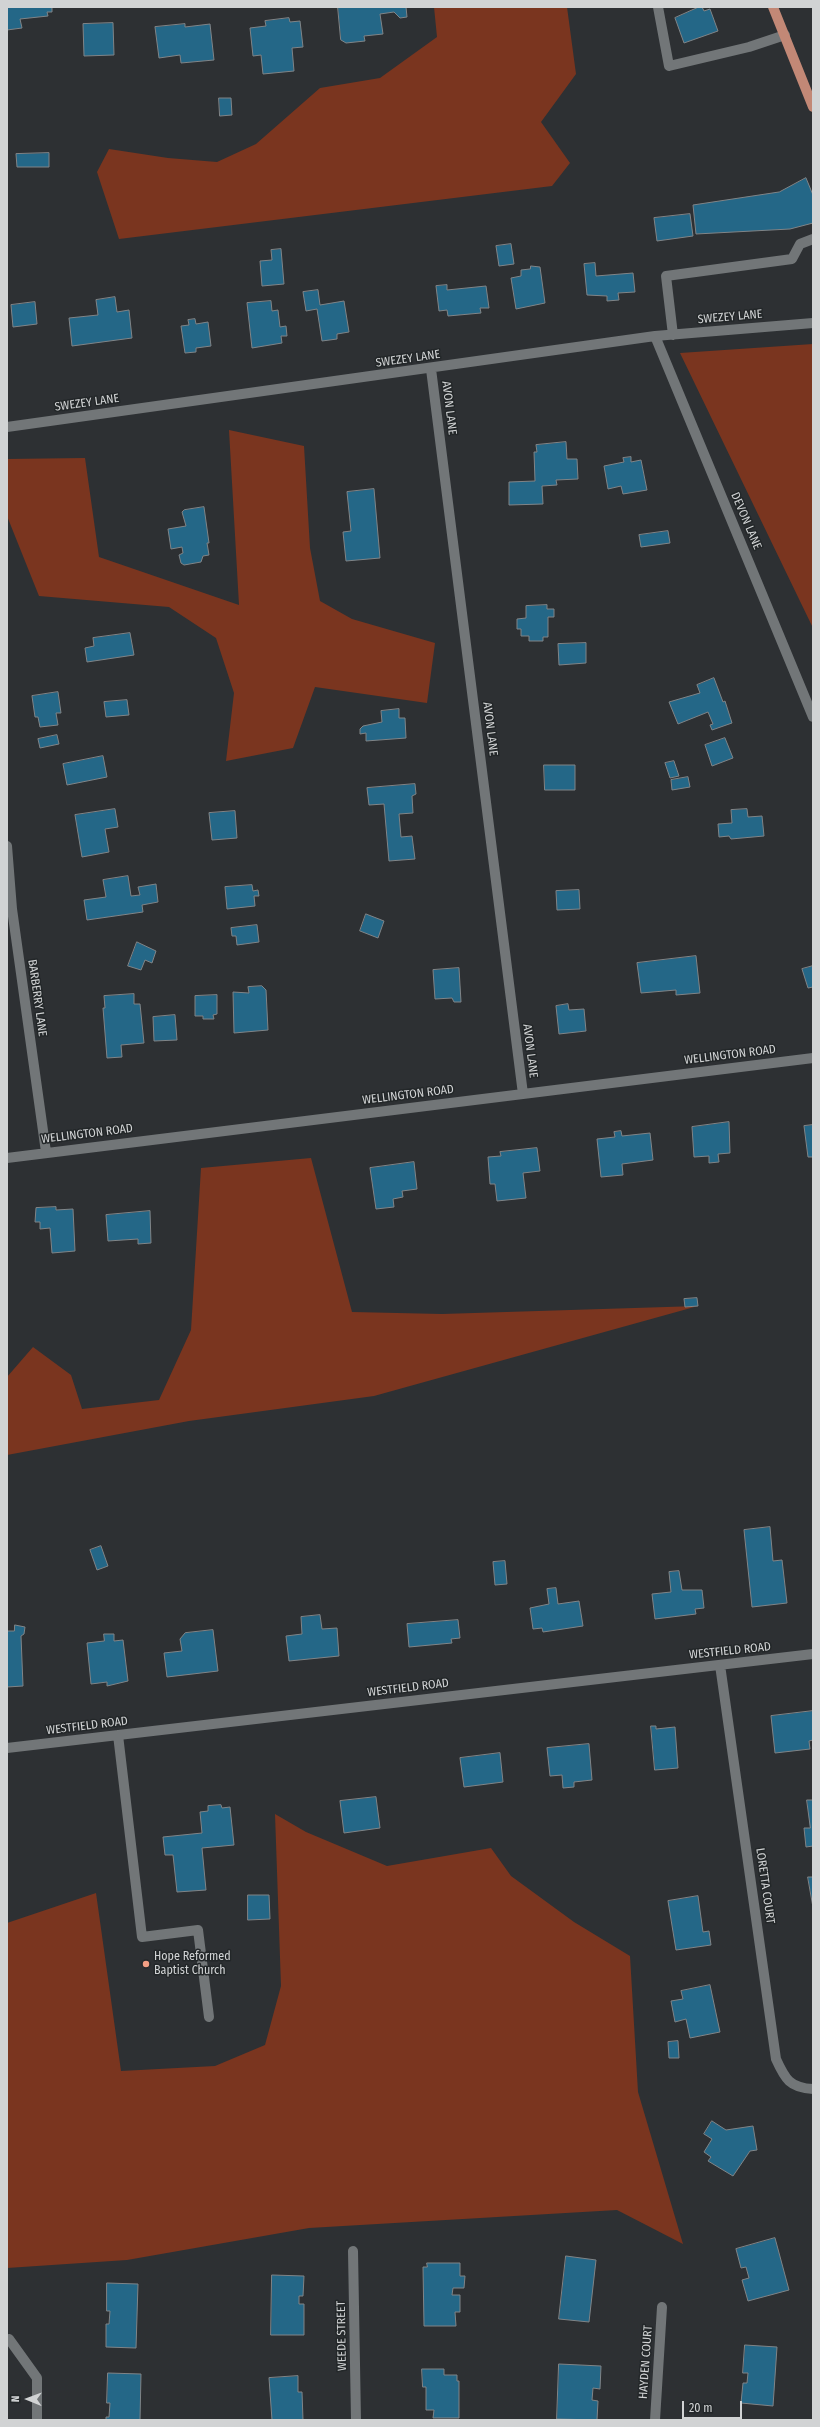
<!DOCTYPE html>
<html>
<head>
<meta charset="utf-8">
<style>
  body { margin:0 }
  #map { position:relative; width:820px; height:2427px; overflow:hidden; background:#2d3033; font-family:"Fira Sans Condensed",sans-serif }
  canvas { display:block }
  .frame { position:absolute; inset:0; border:8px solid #d1d3d4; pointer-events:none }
  .north { position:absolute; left:8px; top:2379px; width:40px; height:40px; -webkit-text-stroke:3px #232729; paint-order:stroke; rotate:271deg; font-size:11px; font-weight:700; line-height:16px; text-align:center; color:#d1d3d4 }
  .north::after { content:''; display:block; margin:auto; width:14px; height:18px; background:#d1d3d4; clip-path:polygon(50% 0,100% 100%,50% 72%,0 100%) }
  .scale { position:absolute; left:682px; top:2401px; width:60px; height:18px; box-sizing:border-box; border:2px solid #d1d3d4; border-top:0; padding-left:5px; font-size:12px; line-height:14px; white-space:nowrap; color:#d1d3d4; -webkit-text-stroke:3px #232729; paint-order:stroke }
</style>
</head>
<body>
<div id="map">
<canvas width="820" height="2427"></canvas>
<div class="frame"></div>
<div class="north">N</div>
<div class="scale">20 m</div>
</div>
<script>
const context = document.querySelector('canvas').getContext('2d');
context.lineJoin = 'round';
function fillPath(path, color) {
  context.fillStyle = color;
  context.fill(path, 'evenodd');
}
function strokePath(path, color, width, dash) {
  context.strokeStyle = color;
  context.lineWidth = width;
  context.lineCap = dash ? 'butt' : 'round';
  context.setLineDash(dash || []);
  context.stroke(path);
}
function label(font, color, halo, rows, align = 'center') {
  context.font = font + ' "Fira Sans Condensed",sans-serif';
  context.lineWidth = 3;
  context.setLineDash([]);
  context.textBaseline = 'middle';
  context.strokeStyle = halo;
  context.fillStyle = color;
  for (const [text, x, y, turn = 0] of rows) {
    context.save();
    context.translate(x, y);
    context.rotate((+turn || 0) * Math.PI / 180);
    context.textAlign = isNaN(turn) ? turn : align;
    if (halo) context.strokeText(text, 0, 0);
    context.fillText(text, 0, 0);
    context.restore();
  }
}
fillPath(new Path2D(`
  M 434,7 L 567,7 L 576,74 L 541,122 L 570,163 L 552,186 L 119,239 L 97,172 L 109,149 L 168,158 L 217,162 L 256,144 L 320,88 L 380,78 L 437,37 Z
  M 813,344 L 813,628 L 680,353 Z
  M 229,430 L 304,446 L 310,548 L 320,601 L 352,619 L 435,643 L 427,703 L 315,687 L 293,748 L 226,761 L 234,693 L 216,638 L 169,607 L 39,596 L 7,516 L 7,459 L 85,458 L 99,557 L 239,605 Z
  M 311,1158 L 352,1312 L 442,1314 L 698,1306 L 374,1396 L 189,1421 L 7,1455 L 7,1377 L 33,1347 L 71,1375 L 82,1409 L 159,1400 L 191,1330 L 201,1168 Z
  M 275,1814 L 306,1832 L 387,1866 L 491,1848 L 511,1876 L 574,1922 L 630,1956 L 638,2092 L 683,2244 L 617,2210 L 309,2228 L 127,2260 L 7,2268 L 7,1923 L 96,1893 L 121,2071 L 215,2066 L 265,2045 L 281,1986 Z`), '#7a351f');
const building = new Path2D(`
  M 7,7 L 52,7 L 52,12 L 47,12 L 48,16 L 20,19 L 22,28 L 7,30 Z
  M 338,7 L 406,7 L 407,17 L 400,18 L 394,12 L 380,14 L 383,34 L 364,36 L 365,41 L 346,43 L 341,40 Z
  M 699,7 L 702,7 L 704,11 L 710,9 L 718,31 L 684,43 L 675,18 Z
  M 289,18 L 290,22 L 300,21 L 303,47 L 292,48 L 294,71 L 263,74 L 261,55 L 253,56 L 250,28 L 266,26 L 265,21 Z
  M 113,23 L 114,55 L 84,56 L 83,24 Z
  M 185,24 L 185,27 L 210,24 L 214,60 L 181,63 L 180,55 L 159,58 L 155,27 Z
  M 219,98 L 231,98 L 232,115 L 220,116 Z
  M 49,153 L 49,167 L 17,167 L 16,154 Z
  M 806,178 L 813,195 L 813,223 L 790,229 L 696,234 L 693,205 L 779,192 Z
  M 690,214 L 693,236 L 657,241 L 654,218 Z
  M 511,244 L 514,264 L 499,266 L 496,246 Z
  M 281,249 L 284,284 L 262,286 L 260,261 L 272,260 L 271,250 Z
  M 595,263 L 596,276 L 633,273 L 635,292 L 618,293 L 619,300 L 607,301 L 607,296 L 587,295 L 584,264 Z
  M 531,266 L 540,267 L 545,303 L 516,309 L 511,278 L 521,276 L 521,270 L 530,269 Z
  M 447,285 L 447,290 L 486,286 L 489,308 L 480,308 L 481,313 L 448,316 L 447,310 L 439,311 L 436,286 Z
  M 318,290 L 320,305 L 344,301 L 349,332 L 337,334 L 337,339 L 322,341 L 317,309 L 306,311 L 303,292 Z
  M 115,297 L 117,312 L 129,310 L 132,338 L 72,346 L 69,318 L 98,315 L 96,300 Z
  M 271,301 L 272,311 L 278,310 L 280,327 L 286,326 L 287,336 L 281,336 L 282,343 L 252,348 L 247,303 Z
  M 35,302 L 37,324 L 13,327 L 11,305 Z
  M 195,319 L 196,324 L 208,322 L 211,346 L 196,348 L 196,352 L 185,353 L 181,326 L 189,325 L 188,320 Z
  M 566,442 L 567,459 L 577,459 L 578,479 L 556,480 L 557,485 L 542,486 L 543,504 L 509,505 L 509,482 L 535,481 L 534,452 L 537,452 L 536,445 Z
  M 631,457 L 631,462 L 641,460 L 647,490 L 623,494 L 621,486 L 608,489 L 604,466 L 624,462 L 623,458 Z
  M 374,489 L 380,558 L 346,561 L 343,532 L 351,531 L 347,492 Z
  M 204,507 L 209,543 L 207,543 L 209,555 L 203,556 L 201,562 L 184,565 L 181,563 L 179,555 L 183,553 L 182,547 L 171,549 L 168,529 L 186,526 L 182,512 L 184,510 Z
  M 668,531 L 670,543 L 641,547 L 639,535 Z
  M 547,605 L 547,609 L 554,609 L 554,617 L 548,617 L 548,637 L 543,637 L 543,641 L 529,641 L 529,636 L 521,636 L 521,629 L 517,629 L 517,619 L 526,618 L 526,606 Z
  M 130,633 L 134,655 L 87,662 L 85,648 L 94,646 L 93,638 Z
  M 586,643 L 586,663 L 559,665 L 558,644 Z
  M 714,678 L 723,702 L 725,701 L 732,723 L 712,730 L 710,725 L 713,724 L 708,712 L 678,724 L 669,702 L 700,693 L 697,685 Z
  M 58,692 L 61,713 L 56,713 L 58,725 L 40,727 L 38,717 L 35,717 L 32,696 Z
  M 127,700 L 129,715 L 106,717 L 104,702 Z
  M 399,709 L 399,718 L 405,718 L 406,738 L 366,741 L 366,733 L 360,734 L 360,729 L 363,726 L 382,722 L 381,711 Z
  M 57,735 L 59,744 L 40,748 L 38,739 Z
  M 725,738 L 733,758 L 712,766 L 705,745 Z
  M 103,756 L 107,777 L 67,785 L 63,764 Z
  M 674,761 L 679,776 L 670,778 L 665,763 Z
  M 544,765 L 575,765 L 575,790 L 545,790 Z
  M 688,777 L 690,787 L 672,790 L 671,780 Z
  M 415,784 L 416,794 L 412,796 L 413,813 L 399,814 L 401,837 L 412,836 L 415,859 L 389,861 L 384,804 L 369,805 L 367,788 Z
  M 115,809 L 118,827 L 105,829 L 109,852 L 82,857 L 75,815 Z
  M 747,809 L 748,817 L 762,816 L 764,836 L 731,839 L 729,836 L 719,837 L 718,824 L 732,823 L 731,810 Z
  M 235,811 L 237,838 L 212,840 L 209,813 Z
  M 128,876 L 131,896 L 140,895 L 138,887 L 156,884 L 158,902 L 142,905 L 143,912 L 87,920 L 84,900 L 106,897 L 103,880 Z
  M 252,885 L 253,891 L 258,890 L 259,896 L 254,896 L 255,906 L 227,909 L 225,887 Z
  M 579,890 L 580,909 L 557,910 L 556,891 Z
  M 366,914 L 384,921 L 378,938 L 360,931 Z
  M 257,925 L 259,942 L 237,945 L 236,936 L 232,936 L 231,928 Z
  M 137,942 L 156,951 L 152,963 L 145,960 L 141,970 L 128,966 Z
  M 696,956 L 700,993 L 676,995 L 676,990 L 641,993 L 637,963 Z
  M 813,966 L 813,987 L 808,988 L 802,969 Z
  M 459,968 L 461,1002 L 454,1002 L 452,998 L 435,999 L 433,970 Z
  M 262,986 L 266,990 L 268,1030 L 234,1033 L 233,992 L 249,993 L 248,987 Z
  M 134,994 L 134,1004 L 140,1004 L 144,1043 L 121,1045 L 122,1057 L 107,1058 L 103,1008 L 105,1008 L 104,996 Z
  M 217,995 L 217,1014 L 213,1015 L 214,1019 L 203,1019 L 203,1016 L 195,1016 L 195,996 Z
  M 568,1004 L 569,1010 L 584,1009 L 586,1031 L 559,1034 L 556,1006 Z
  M 175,1015 L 177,1040 L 154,1041 L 153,1017 Z
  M 729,1122 L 730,1153 L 718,1154 L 719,1162 L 709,1163 L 709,1156 L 694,1157 L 692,1127 Z
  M 813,1125 L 813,1157 L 808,1157 L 804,1126 Z
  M 621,1131 L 622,1136 L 650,1133 L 653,1160 L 622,1164 L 623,1175 L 601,1177 L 597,1139 L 615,1137 L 614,1132 Z
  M 537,1148 L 540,1171 L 523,1173 L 526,1198 L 497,1201 L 495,1184 L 490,1184 L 488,1157 L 501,1156 L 500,1152 Z
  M 414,1162 L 417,1189 L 402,1191 L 403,1197 L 393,1199 L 394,1207 L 376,1209 L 370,1168 Z
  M 56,1207 L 56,1210 L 73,1209 L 75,1251 L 52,1253 L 50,1228 L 40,1229 L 40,1222 L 35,1222 L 36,1208 Z
  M 150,1211 L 151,1243 L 138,1244 L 138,1239 L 108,1241 L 106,1215 Z
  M 697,1298 L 698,1306 L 685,1307 L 684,1299 Z
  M 770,1527 L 773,1561 L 782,1560 L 787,1603 L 752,1607 L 744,1530 Z
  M 101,1546 L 108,1566 L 97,1570 L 90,1550 Z
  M 505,1561 L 507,1584 L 495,1585 L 493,1562 Z
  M 679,1571 L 682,1590 L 702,1590 L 704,1608 L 695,1609 L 696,1614 L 655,1619 L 652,1594 L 671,1592 L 669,1572 Z
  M 556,1588 L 558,1604 L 579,1601 L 583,1626 L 543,1632 L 542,1628 L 533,1629 L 530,1608 L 549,1604 L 547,1589 Z
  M 320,1615 L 322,1629 L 337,1628 L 339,1656 L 289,1661 L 286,1636 L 302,1634 L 301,1617 Z
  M 458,1620 L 460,1638 L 451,1639 L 452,1643 L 409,1647 L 407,1624 Z
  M 15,1625 L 25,1627 L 24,1634 L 21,1636 L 23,1686 L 7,1687 L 7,1631 L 14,1631 Z
  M 213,1630 L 218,1671 L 167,1677 L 164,1653 L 182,1651 L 180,1639 L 185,1633 Z
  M 104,1634 L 114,1634 L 114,1641 L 123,1640 L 128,1681 L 107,1686 L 107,1682 L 91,1684 L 87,1643 L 104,1641 Z
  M 813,1711 L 813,1740 L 809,1741 L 810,1749 L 775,1753 L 771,1716 Z
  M 651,1726 L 656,1726 L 656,1729 L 675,1727 L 678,1768 L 655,1770 Z
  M 589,1744 L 592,1780 L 574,1782 L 574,1787 L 563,1788 L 562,1775 L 550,1776 L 547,1748 Z
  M 500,1753 L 503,1782 L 464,1787 L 460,1758 Z
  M 376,1797 L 380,1828 L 344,1833 L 340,1801 Z
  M 807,1800 L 813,1800 L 813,1846 L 806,1847 L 804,1828 L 810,1828 Z
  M 221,1805 L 222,1808 L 230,1807 L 234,1845 L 202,1848 L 206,1890 L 177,1892 L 173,1855 L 165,1855 L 163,1837 L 202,1833 L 200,1812 L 208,1811 L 208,1806 Z
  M 808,1877 L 813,1877 L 813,1907 Z
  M 248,1895 L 269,1895 L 270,1919 L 248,1920 Z
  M 698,1896 L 703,1932 L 709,1931 L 711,1945 L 676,1950 L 668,1901 Z
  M 710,1985 L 720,2032 L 690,2038 L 686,2019 L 675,2022 L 671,2001 L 683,1999 L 681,1991 Z
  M 678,2041 L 679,2058 L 669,2058 L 668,2042 Z
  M 712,2121 L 726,2130 L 753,2126 L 757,2150 L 750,2151 L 733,2176 L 708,2161 L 711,2157 L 704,2152 L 712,2139 L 704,2134 Z
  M 775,2238 L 789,2290 L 748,2301 L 742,2280 L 749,2278 L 746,2267 L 741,2268 L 736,2249 Z
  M 566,2256 L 596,2260 L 589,2322 L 559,2319 Z
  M 427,2263 L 460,2263 L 460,2276 L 465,2276 L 464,2288 L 453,2288 L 452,2295 L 460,2295 L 460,2312 L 455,2312 L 456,2326 L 424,2326 L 423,2267 L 427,2267 Z
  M 272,2275 L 304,2276 L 303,2296 L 299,2296 L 299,2304 L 304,2304 L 304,2335 L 271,2335 Z
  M 107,2283 L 138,2284 L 136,2348 L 106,2347 L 106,2324 L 109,2324 L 110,2311 L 107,2311 Z
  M 745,2345 L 777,2347 L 773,2406 L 741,2403 L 743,2383 L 747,2383 L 748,2373 L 743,2373 Z
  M 559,2364 L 601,2366 L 600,2389 L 593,2388 L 592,2400 L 598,2401 L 597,2420 L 557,2419 Z
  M 422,2369 L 444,2369 L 444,2375 L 457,2375 L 457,2381 L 459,2381 L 459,2418 L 433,2418 L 434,2410 L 426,2410 L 426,2387 L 423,2387 Z
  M 108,2373 L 141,2374 L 140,2420 L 106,2420 L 106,2417 L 109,2417 L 110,2403 L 107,2403 Z
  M 298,2376 L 298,2392 L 302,2392 L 303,2420 L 272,2420 L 269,2378 Z`);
fillPath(building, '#246787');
strokePath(building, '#808487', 1);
strokePath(new Path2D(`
  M 658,7 L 669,66 L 749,47 L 785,35
  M 673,335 L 666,276 L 792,259 L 800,244 L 813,239
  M 655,336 L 813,717
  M 431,369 L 523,1094
  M 7,427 L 655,336 L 813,323
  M 7,846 L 12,909 L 46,1152
  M 7,1158 L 813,1058
  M 720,1665 L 776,2059 C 785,2079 790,2088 813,2089
  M 118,1735 L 142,1937 L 198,1930 L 209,2017
  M 7,1748 L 813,1654
  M 353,2251 L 356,2420
  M 9,2339 L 37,2378 L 37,2420
  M 655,2420 L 662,2307`), '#727678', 10);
strokePath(new Path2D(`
  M 773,7 L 813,107`), '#c28876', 10);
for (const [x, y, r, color] of [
  [146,1964,4,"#f39f84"]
]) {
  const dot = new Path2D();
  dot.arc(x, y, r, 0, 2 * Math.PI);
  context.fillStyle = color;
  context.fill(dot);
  strokePath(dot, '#232729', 1.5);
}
label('12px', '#d1d3d4', '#232729', [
  ["SWEZEY LANE",730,317,-5],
  ["SWEZEY LANE",408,359,-8],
  ["SWEZEY LANE",87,403,-8],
  ["AVON LANE",449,408,83],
  ["DEVON LANE",746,521,67],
  ["AVON LANE",490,729,83],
  ["BARBERRY LANE",37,998,82],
  ["AVON LANE",530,1051,83],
  ["WELLINGTON ROAD",730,1055,-7],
  ["WELLINGTON ROAD",408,1095,-7],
  ["WELLINGTON ROAD",87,1134,-7],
  ["WESTFIELD ROAD",730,1651,-6],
  ["WESTFIELD ROAD",408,1688,-7],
  ["WESTFIELD ROAD",87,1726,-7],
  ["LORETTA COURT",765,1886,82],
  ["WEEDE STREET",342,2336,-91],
  ["HAYDEN COURT",646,2362,-86]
]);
label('12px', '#d1d3d4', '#232729', [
  ["Hope Reformed",154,1957],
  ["Baptist Church",154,1971]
], 'left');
</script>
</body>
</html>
